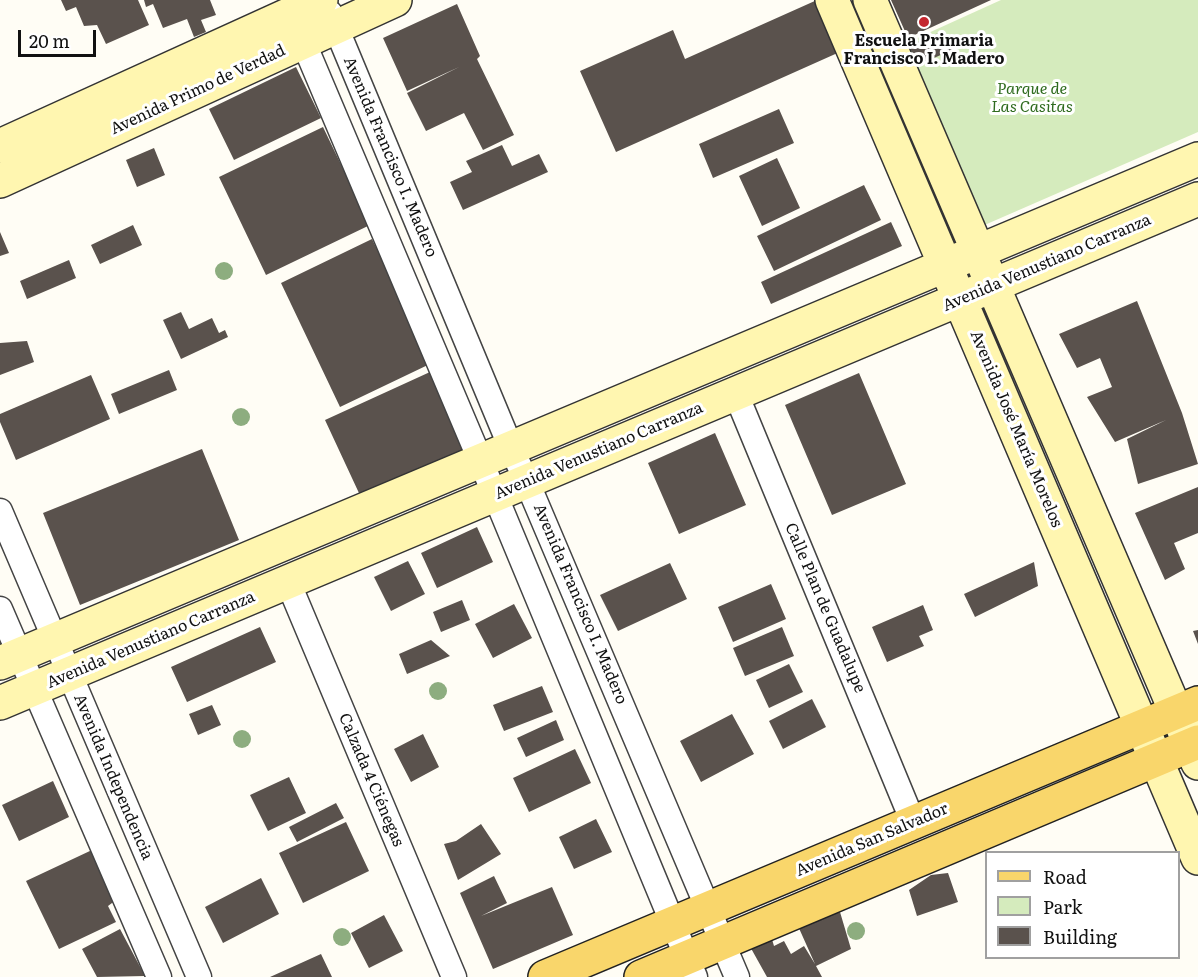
<!DOCTYPE html>
<html>
<head>
<meta charset="utf-8">
<style>
  body { margin:0 }
  #map { position:relative; width:1198px; height:977px; overflow:hidden; background:#fffdf5; font-family:Literata,serif }
  canvas { display:block }
  .legend { position:absolute; left:985px; top:851px; width:195px; height:108px; box-sizing:border-box; background:#fff; border:2px solid #a0a0a0; margin:0; padding:8px 10px; list-style:none; font-size:18px; color:#111 }
  .legend li { display:flex; align-items:center; gap:12px; height:30px }
  .legend b { width:30px; border:2px solid #a0a0a0 }
  .scale { position:absolute; left:18px; top:30px; width:78px; height:27px; box-sizing:border-box; border:3px solid #111; border-top:0; padding-left:8px; font-size:18px; line-height:21px; white-space:nowrap; color:#111; -webkit-text-stroke:4px #fff; paint-order:stroke }
</style>
</head>
<body>
<div id="map">
<canvas width="1198" height="977"></canvas>
<ul class="legend">
<li><b style="height:8px;background:#f9d66b"></b>Road</li>
<li><b style="height:16px;background:#d5ebbd"></b>Park</li>
<li><b style="height:16px;background:#5a524d"></b>Building</li>
</ul>
<div class="scale">20 m</div>
</div>
<script>
const context = document.querySelector('canvas').getContext('2d');
context.lineJoin = 'round';
function fillPath(path, color) {
  context.fillStyle = color;
  context.fill(path, 'evenodd');
}
function strokePath(path, color, width, dash) {
  context.strokeStyle = color;
  context.lineWidth = width;
  context.lineCap = dash ? 'butt' : 'round';
  context.setLineDash(dash || []);
  context.stroke(path);
}
function label(font, color, halo, rows, align = 'center') {
  context.font = font + ' Literata,serif';
  context.lineWidth = 6;
  context.setLineDash([]);
  context.textBaseline = 'middle';
  context.strokeStyle = halo;
  context.fillStyle = color;
  for (const [text, x, y, turn = 0] of rows) {
    context.save();
    context.translate(x, y);
    context.rotate((+turn || 0) * Math.PI / 180);
    context.textAlign = isNaN(turn) ? turn : align;
    if (halo) context.strokeText(text, 0, 0);
    context.fillText(text, 0, 0);
    context.restore();
  }
}
fillPath(new Path2D(`
  M 1001,0 L 1198,0 L 1198,132 L 980,227 L 904,44 Z`), '#d5ebbd');
fillPath(new Path2D(`
  M 61,0 L 138,0 L 149,25 L 106,44 L 97,25 L 84,26 L 76,7 L 66,11 Z
  M 144,0 L 210,0 L 216,15 L 201,20 L 206,32 L 194,37 L 187,19 L 163,28 L 153,4 L 146,7 Z
  M 817,0 L 842,51 L 616,152 L 580,71 L 673,30 L 685,59 Z
  M 891,0 L 991,0 L 908,38 Z
  M 457,4 L 480,56 L 477,59 L 514,135 L 483,150 L 464,113 L 426,131 L 407,93 L 459,67 L 407,91 L 383,38 Z
  M 943,31 L 952,50 L 918,65 L 909,46 Z
  M 296,67 L 321,118 L 234,160 L 209,109 Z
  M 779,109 L 794,143 L 713,178 L 699,144 Z
  M 323,127 L 370,225 L 266,275 L 219,177 Z
  M 502,145 L 512,166 L 539,154 L 548,172 L 463,210 L 450,182 L 472,172 L 466,161 Z
  M 154,148 L 165,175 L 137,187 L 126,160 Z
  M 777,158 L 800,208 L 762,226 L 739,176 Z
  M 864,185 L 881,220 L 774,271 L 757,236 Z
  M 891,222 L 902,246 L 771,304 L 761,282 Z
  M 133,225 L 142,245 L 100,264 L 91,245 Z
  M 0,232 L 9,253 L 0,256 Z
  M 372,239 L 432,363 L 340,407 L 281,283 Z
  M 69,260 L 76,278 L 27,299 L 20,281 Z
  M 1137,301 L 1182,413 L 1198,464 L 1138,484 L 1127,439 L 1166,420 L 1115,442 L 1087,397 L 1112,387 L 1100,358 L 1077,368 L 1059,334 Z
  M 181,312 L 189,329 L 212,318 L 219,333 L 225,330 L 228,337 L 181,359 L 163,320 Z
  M 27,341 L 34,362 L 0,375 L 0,343 Z
  M 169,370 L 177,390 L 119,414 L 111,394 Z
  M 430,372 L 469,458 L 365,506 L 325,420 Z
  M 859,373 L 906,484 L 832,515 L 785,405 Z
  M 91,375 L 110,419 L 16,460 L 0,422 L 0,414 Z
  M 715,433 L 746,505 L 679,534 L 648,463 Z
  M 202,449 L 239,540 L 80,605 L 43,513 Z
  M 1198,487 L 1198,533 L 1174,543 L 1185,569 L 1165,580 L 1135,513 Z
  M 477,527 L 493,562 L 437,588 L 421,553 Z
  M 408,561 L 425,594 L 391,611 L 374,577 Z
  M 1034,562 L 1038,586 L 975,617 L 964,594 Z
  M 670,563 L 687,599 L 618,631 L 600,595 Z
  M 771,584 L 786,619 L 733,642 L 718,607 Z
  M 462,600 L 470,620 L 441,632 L 433,612 Z
  M 514,604 L 532,638 L 493,658 L 475,624 Z
  M 923,605 L 933,630 L 919,636 L 924,646 L 887,662 L 872,627 Z
  M 260,627 L 276,662 L 187,702 L 171,667 Z
  M 782,627 L 794,656 L 745,676 L 733,648 Z
  M 1198,630 L 1198,644 L 1193,631 Z
  M 431,640 L 450,656 L 407,674 L 399,654 Z
  M 789,664 L 803,692 L 769,708 L 756,680 Z
  M 542,686 L 553,712 L 504,731 L 493,705 Z
  M 812,699 L 826,727 L 783,749 L 769,721 Z
  M 212,705 L 221,725 L 198,735 L 189,714 Z
  M 732,714 L 754,754 L 701,782 L 680,741 Z
  M 556,720 L 564,740 L 526,757 L 517,738 Z
  M 423,734 L 439,767 L 411,782 L 394,749 Z
  M 575,749 L 591,783 L 529,812 L 513,778 Z
  M 289,777 L 306,813 L 268,831 L 250,795 Z
  M 53,781 L 69,817 L 19,841 L 2,805 Z
  M 336,803 L 344,818 L 297,842 L 289,827 Z
  M 596,819 L 612,852 L 574,869 L 559,837 Z
  M 346,822 L 369,871 L 303,903 L 279,853 Z
  M 481,824 L 501,854 L 458,880 L 444,844 L 456,841 Z
  M 92,850 L 116,900 L 108,906 L 116,922 L 59,949 L 26,881 Z
  M 948,873 L 958,902 L 917,916 L 909,890 L 931,875 Z
  M 494,876 L 507,903 L 481,916 L 552,887 L 573,935 L 493,969 L 460,893 Z
  M 261,878 L 279,914 L 223,943 L 205,907 Z
  M 840,912 L 851,949 L 816,966 L 822,977 L 767,977 L 748,943 L 771,936 L 774,946 L 784,941 L 791,954 L 804,946 L 815,964 L 798,926 Z
  M 384,915 L 403,951 L 369,968 L 351,933 Z
  M 120,929 L 145,976 L 97,977 L 82,949 Z
  M 321,954 L 332,977 L 270,977 Z`), '#5a524d');
const street = new Path2D(`
  M 330,13 L 511,448 L 527,482 L 737,977
  M 297,27 L 495,495 L 695,977
  M 736,394 L 913,822
  M 0,511 L 199,977
  M 288,582 L 454,977
  M 0,609 L 159,977`);
const secondary = new Path2D(`
  M 832,0 L 1198,858
  M 870,0 L 1198,763
  M 0,146 L 321,0
  M 0,181 L 395,0
  M 0,663 L 1198,159
  M 0,703 L 1198,199`);
const primary = new Path2D(`
  M 545,977 L 1198,703
  M 641,977 L 1198,742`);
strokePath(street, '#444', 27);
strokePath(secondary, '#333', 36);
strokePath(primary, '#222', 36);
strokePath(street, '#fff', 24);
strokePath(secondary, '#fff6b0', 33);
strokePath(primary, '#f9d66b', 33);
context.fillStyle = '#8dad7f';
for (const [x, y] of [
  [224,271],
  [241,417],
  [438,691],
  [242,739],
  [856,931],
  [342,937]
]) {
  context.beginPath();
  context.arc(x, y, 9, 0, 2 * Math.PI);
  context.fill();
}
for (const [x, y, r, color] of [
  [924,22,6,"#c4262e"]
]) {
  const dot = new Path2D();
  dot.arc(x, y, r, 0, 2 * Math.PI);
  context.fillStyle = color;
  context.fill(dot);
  strokePath(dot, '#fff', 2);
}
label('bold 16px', '#111', '#fff', [
  ["Escuela Primaria",924,41],
  ["Francisco I. Madero",924,59]
]);
label('italic 16px', '#2f6b1f', '#fff', [
  ["Parque de",1032,89],
  ["Las Casitas",1032,107]
]);
label('16px', '#111', '#fff', [
  ["Avenida Primo de Verdad",198,90,-25],
  ["Avenida Francisco I. Madero",390,157,67],
  ["Avenida Venustiano Carranza",1047,263,-23],
  ["Avenida José María Morelos",1016,429,67],
  ["Avenida Venustiano Carranza",599,451,-23],
  ["Avenida Francisco I. Madero",580,604,67],
  ["Calle Plan de Guadalupe",825,608,67],
  ["Avenida Venustiano Carranza",151,640,-23],
  ["Avenida Independencia",113,777,67],
  ["Calzada 4 Ciénegas",371,780,67],
  ["Avenida San Salvador",872,840,-23]
]);
</script>
</body>
</html>
